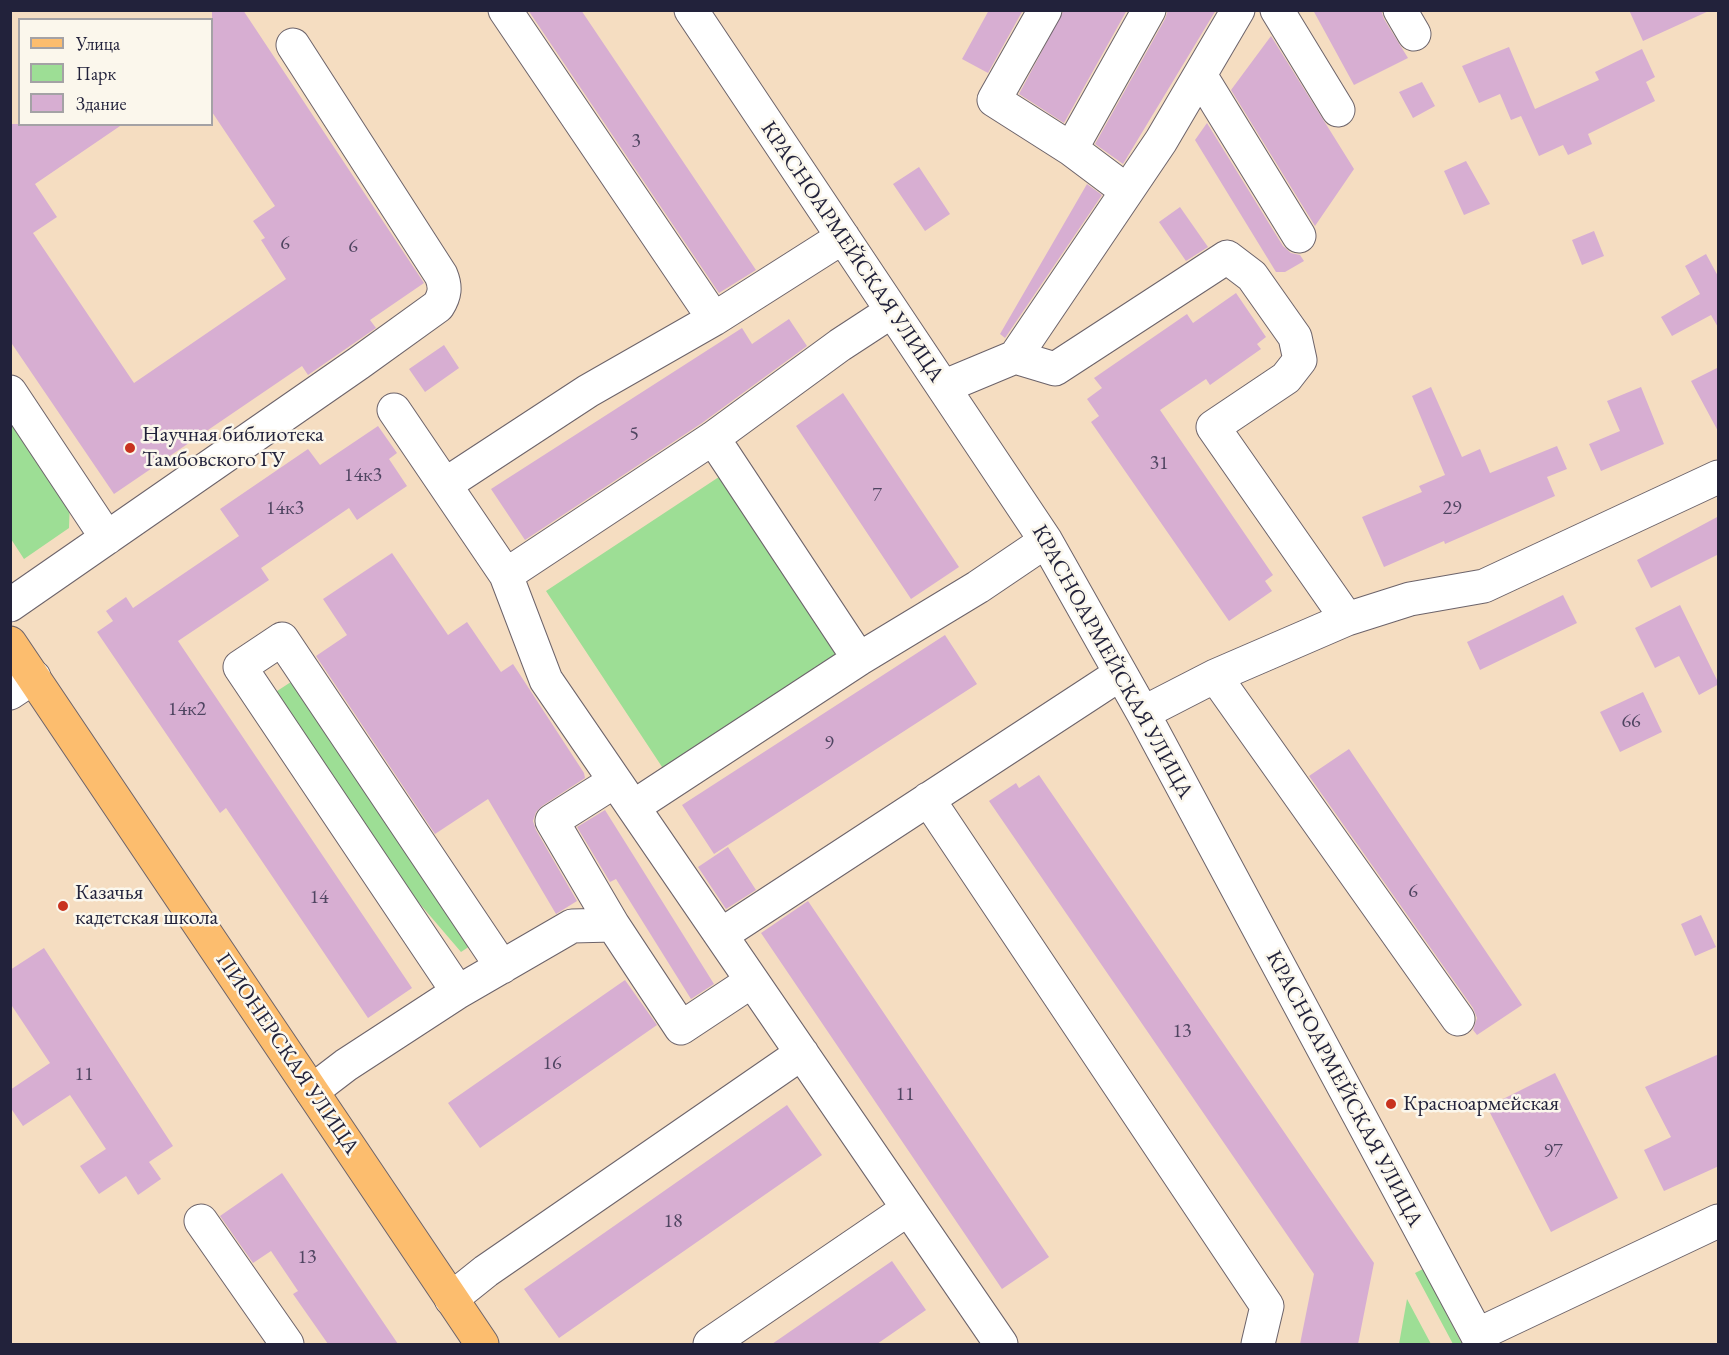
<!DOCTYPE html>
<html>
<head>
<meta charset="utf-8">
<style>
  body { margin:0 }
  #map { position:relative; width:1729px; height:1355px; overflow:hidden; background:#f5ddc1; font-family:"EB Garamond",serif }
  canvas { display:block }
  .frame { position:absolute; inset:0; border:12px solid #22223b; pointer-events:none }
  .legend { position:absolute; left:18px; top:18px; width:195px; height:108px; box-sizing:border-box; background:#fbf7ec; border:2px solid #a4a2a5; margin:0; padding:8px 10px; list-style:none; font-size:18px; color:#22223b }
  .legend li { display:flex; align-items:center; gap:12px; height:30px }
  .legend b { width:30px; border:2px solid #a4a2a5 }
</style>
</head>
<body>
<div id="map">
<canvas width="1729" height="1355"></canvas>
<div class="frame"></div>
<ul class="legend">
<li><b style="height:8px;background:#fcbd6e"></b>Улица</li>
<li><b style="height:16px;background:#9dde95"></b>Парк</li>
<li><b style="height:16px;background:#d7aed2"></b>Здание</li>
</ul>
</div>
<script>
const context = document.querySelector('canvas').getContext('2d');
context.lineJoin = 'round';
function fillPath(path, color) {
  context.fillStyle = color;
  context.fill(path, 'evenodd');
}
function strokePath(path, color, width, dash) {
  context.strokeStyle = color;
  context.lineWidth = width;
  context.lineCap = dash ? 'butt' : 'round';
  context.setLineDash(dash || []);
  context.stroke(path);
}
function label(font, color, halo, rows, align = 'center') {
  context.font = font + ' "EB Garamond",serif';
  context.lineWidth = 5;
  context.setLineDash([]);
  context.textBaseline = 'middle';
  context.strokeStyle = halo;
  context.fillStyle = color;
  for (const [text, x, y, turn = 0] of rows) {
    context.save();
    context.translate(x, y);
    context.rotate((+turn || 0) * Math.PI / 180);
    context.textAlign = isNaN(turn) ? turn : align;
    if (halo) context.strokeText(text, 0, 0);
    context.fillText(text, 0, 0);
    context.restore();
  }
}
fillPath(new Path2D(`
  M 10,408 L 70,499 L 69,528 L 24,559 L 11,539 Z
  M 728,471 L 852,658 L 670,779 L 546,591 Z
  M 294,680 L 473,944 L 461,952 L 402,883 L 274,693 Z
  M 1423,1269 L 1462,1344 L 1453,1344 L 1415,1273 Z
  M 1407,1299 L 1431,1344 L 1399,1344 Z`), '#9dde95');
fillPath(new Path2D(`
  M 212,10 L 243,10 L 424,283 L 370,320 L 376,328 L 308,375 L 302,366 L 114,494 L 10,341 L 10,124 L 123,124 L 35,184 L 57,217 L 33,233 L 134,383 L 286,279 L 261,240 L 265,238 L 253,221 L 275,206 L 212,112 Z
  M 528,10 L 581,10 L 756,270 L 719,293 Z
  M 989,10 L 1023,10 L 988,73 L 962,59 Z
  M 1064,10 L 1127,10 L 1064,123 L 1019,94 Z
  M 1168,10 L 1216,10 L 1123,164 L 1095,144 L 1165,19 Z
  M 1313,10 L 1381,10 L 1384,19 L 1408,58 L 1354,85 Z
  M 1629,10 L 1711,10 L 1643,41 Z
  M 1271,36 L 1354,169 L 1315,226 L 1231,90 Z
  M 1509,47 L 1535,109 L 1599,80 L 1595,72 L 1642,49 L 1655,77 L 1646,82 L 1655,101 L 1588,134 L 1592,144 L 1568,155 L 1563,145 L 1539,156 L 1521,116 L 1511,120 L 1500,94 L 1479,103 L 1462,66 Z
  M 1422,82 L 1435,106 L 1413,118 L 1399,92 Z
  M 1207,123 L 1283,246 L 1291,253 L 1300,255 L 1304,261 L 1285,272 L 1276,272 L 1195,140 Z
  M 1466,161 L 1490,204 L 1464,215 L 1444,171 Z
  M 919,167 L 950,214 L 925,231 L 893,184 Z
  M 1087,184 L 1102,195 L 1005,338 L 1000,334 Z
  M 1180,207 L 1208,247 L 1186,261 L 1159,222 Z
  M 1594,231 L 1604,256 L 1582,265 L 1572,240 Z
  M 1706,254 L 1719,278 L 1719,329 L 1711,315 L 1672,336 L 1661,317 L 1700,294 L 1685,266 Z
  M 1236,293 L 1266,337 L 1257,344 L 1261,349 L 1210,385 L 1206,379 L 1160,410 L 1273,575 L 1265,581 L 1272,591 L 1229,621 L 1091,422 L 1099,416 L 1087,399 L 1102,388 L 1094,378 L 1187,314 L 1193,323 Z
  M 789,319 L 807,346 L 702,423 L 525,540 L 491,489 L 742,328 L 752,344 Z
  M 444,345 L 459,368 L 425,392 L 409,369 Z
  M 1719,367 L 1719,433 L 1691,381 Z
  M 1431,387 L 1462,457 L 1480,449 L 1490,473 L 1557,446 L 1567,469 L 1547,477 L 1555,496 L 1445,544 L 1444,541 L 1384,567 L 1362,517 L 1422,492 L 1419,486 L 1445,475 L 1412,396 Z
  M 1641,387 L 1664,444 L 1601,471 L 1589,444 L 1620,431 L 1607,401 Z
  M 843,393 L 959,567 L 911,599 L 796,426 Z
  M 378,426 L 397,453 L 389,459 L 407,486 L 357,520 L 349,508 L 261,568 L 269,580 L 178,641 L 412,988 L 368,1018 L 226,808 L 220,813 L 97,632 L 113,621 L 106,611 L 126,597 L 133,608 L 239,536 L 220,509 L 308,449 L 320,465 Z
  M 1719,516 L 1719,554 L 1651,588 L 1637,560 Z
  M 392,553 L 448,635 L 467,622 L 501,672 L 513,664 L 584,773 L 585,778 L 542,806 L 536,812 L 533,821 L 536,830 L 577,901 L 556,914 L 488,799 L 435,834 L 316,656 L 347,635 L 323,599 Z
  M 1563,595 L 1577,623 L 1480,670 L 1467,642 Z
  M 1680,605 L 1719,684 L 1699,695 L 1679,656 L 1655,668 L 1635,628 Z
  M 945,635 L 977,684 L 714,854 L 682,805 Z
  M 1643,692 L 1662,732 L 1620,752 L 1600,712 Z
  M 1349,749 L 1522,1005 L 1477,1035 L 1473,1030 L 1477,1018 L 1473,1008 L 1309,776 Z
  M 1039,775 L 1374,1263 L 1358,1344 L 1300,1344 L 1314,1274 L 989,801 L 1016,783 L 1019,788 Z
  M 605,810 L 714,984 L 691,999 L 616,879 L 610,882 L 577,827 Z
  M 728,847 L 756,890 L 726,909 L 698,867 Z
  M 808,901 L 1049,1257 L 1002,1289 L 761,933 Z
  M 1701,915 L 1716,947 L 1695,956 L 1681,924 Z
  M 44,948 L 173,1146 L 149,1162 L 161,1179 L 138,1195 L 126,1176 L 99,1194 L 80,1166 L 106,1149 L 70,1095 L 23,1126 L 10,1107 L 10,1090 L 50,1063 L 10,1003 L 10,970 Z
  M 625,980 L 657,1025 L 480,1148 L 448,1103 Z
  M 1719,1054 L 1719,1166 L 1664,1191 L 1644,1150 L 1671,1137 L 1645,1087 Z
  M 1555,1073 L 1618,1198 L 1551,1232 L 1487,1107 Z
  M 787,1105 L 822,1155 L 559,1338 L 524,1289 Z
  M 282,1173 L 398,1344 L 328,1344 L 293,1294 L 298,1291 L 271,1251 L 253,1263 L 220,1216 Z
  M 892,1261 L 926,1310 L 877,1344 L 772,1344 Z`), '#d7aed2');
const minor = new Path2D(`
  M 505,10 L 714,319
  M 691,10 L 1046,541 L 1143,713 L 1482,1344
  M 1045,10 L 994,100 L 1071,149 L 1127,191
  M 1277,10 L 1338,110
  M 1400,10 L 1414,34
  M 1200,75 L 1299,236
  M 1071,149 L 1149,10
  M 1015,357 L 1055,369 L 1227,257 L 1252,276 L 1295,337 L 1300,360 L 1286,378 L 1213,427 L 1347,619
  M 943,387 L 1015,357 L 1161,141 L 1238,10
  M 10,392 L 107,538
  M 394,410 L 506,575 L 546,680 L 1001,1344
  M 713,438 L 859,659 L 978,587 L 1046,541
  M 446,484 L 588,391 L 714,319 L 843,237
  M 506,575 L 713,438 L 840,345 L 892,311
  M 10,605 L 359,363 L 438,306 C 445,295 446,287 441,275 L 293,45
  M 1215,676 L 1458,1019
  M 10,693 L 34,677
  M 1143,713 L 1215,676 L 1347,619 L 1410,599 L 1484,586 L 1718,477
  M 928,799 L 1267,1306 L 1258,1344
  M 633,807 L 859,659
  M 613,925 L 552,821 L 615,781
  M 721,935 L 1120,674
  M 458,992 L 572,926 L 613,925 L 681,1028 L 752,981
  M 312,1091 L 346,1065 L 458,992 L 240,667 L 282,639 L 502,967
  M 201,1221 L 287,1344
  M 451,1299 L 486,1271 L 802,1053
  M 1477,1335 L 1718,1221
  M 710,1344 L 908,1209`);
const major = new Path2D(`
  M 10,643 L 482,1344`);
strokePath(minor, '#6c636a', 35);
strokePath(major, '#6c636a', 35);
strokePath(minor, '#fff', 33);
strokePath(major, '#fcbd6e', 33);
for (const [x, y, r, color] of [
  [130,448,6,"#c8321e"],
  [63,906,6,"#c8321e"],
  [1391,1104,6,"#c8321e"]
]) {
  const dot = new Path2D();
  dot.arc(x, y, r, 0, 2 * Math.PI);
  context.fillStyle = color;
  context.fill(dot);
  strokePath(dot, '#fbf7ec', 2);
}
label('20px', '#4f4561', null, [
  ["3",636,142],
  ["6",285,244],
  ["6",353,247],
  ["5",634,435],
  ["31",1159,464],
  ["14к3",363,476],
  ["7",877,496],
  ["14к3",285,509],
  ["29",1452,509],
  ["14к2",187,710],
  ["66",1631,722],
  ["9",829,744],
  ["6",1413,892],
  ["14",319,898],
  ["13",1182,1032],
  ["16",552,1064],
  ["11",84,1075],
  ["11",905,1095],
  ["97",1553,1152],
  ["18",673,1222],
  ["13",307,1258]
]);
label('22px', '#22223b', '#fbf7ec', [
  ["КРАСНОАРМЕЙСКАЯ УЛИЦА",852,252,56],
  ["КРАСНОАРМЕЙСКАЯ УЛИЦА",1112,662,61],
  ["ПИОНЕРСКАЯ УЛИЦА",287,1054,56],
  ["КРАСНОАРМЕЙСКАЯ УЛИЦА",1344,1089,62]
]);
label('22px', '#22223b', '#fbf7ec', [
  ["Научная библиотека",142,435],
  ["Тамбовского ГУ",142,460],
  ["Казачья",75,893],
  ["кадетская школа",75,918],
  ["Красноармейская",1403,1104]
], 'left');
</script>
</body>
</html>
